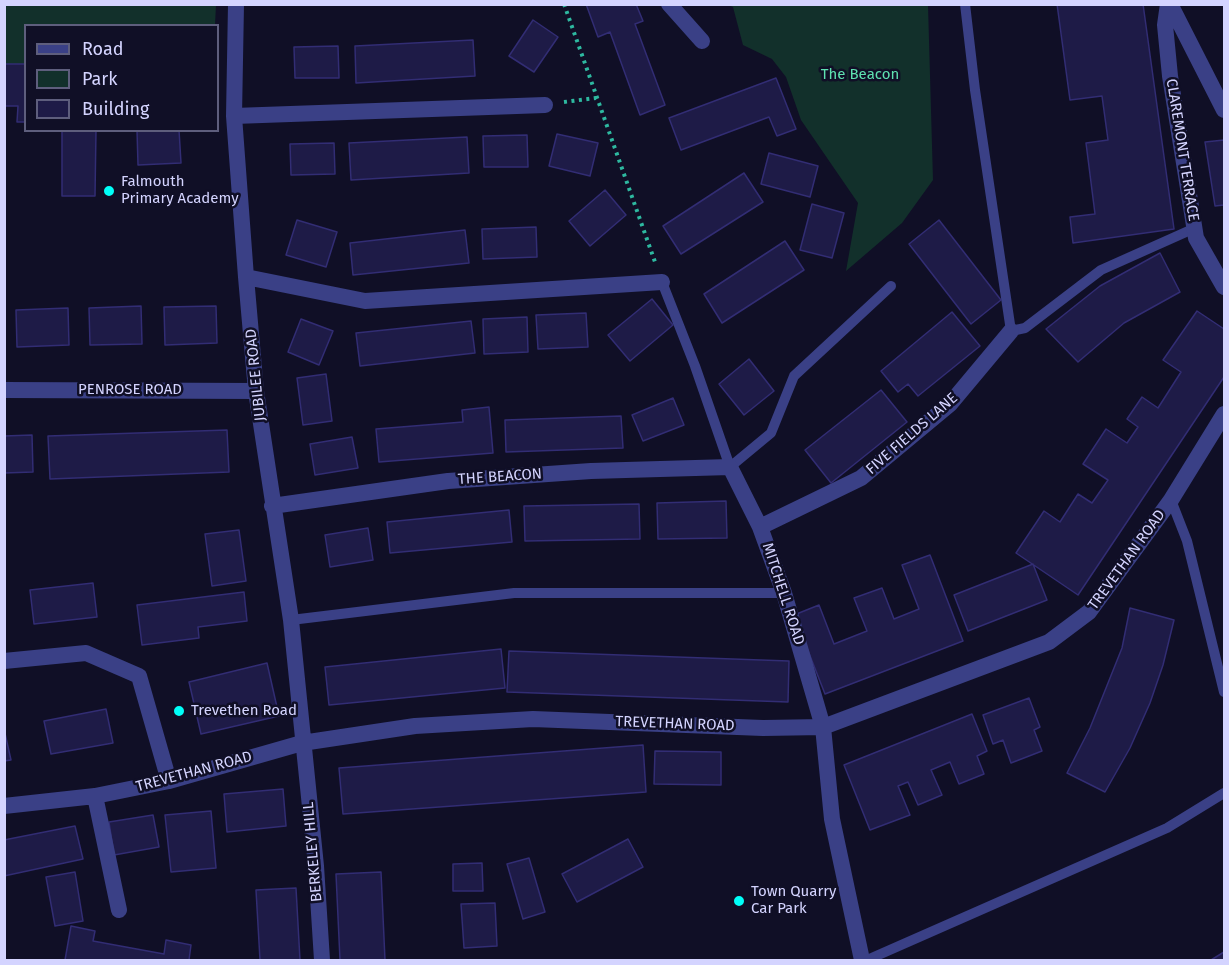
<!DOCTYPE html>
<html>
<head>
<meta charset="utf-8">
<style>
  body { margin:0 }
  #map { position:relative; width:1229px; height:965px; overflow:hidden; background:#100f26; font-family:"Fira Sans",sans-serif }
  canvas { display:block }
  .frame { position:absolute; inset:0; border:6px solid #d4d4ff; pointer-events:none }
  .legend { position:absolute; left:24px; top:24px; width:195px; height:108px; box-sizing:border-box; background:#100f26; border:2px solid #5e5e7d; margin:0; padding:8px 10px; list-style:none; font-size:18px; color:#d4d4ff }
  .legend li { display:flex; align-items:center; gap:12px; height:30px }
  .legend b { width:30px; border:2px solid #5e5e7d }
</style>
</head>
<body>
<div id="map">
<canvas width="1229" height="965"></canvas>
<div class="frame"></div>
<ul class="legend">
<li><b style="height:8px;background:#3a4086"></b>Road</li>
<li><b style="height:16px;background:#12302b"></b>Park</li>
<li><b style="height:16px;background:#1e1b47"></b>Building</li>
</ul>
</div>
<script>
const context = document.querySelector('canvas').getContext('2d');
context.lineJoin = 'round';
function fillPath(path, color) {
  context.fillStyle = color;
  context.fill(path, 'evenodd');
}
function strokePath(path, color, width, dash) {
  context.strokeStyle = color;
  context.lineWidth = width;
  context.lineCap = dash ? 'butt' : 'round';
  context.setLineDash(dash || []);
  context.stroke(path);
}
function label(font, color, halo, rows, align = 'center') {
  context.font = font + ' "Fira Sans",sans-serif';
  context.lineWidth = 5;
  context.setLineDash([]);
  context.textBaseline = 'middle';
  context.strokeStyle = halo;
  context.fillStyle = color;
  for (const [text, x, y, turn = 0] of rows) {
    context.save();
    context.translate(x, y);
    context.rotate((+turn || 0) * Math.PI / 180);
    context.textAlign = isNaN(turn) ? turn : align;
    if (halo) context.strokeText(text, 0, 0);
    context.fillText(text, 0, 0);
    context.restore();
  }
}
fillPath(new Path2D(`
  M 5,5 L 216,5 L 215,25 L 26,26 L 25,64 L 5,64 Z
  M 728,5 L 928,5 L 933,180 L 902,223 L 846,271 L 858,203 L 801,120 L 786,77 L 772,59 L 743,45 L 733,7 Z`), '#12302b');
const building = new Path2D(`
  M 586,4 L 636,4 L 643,21 L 635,24 L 665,105 L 640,115 L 610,32 L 598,37 Z
  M 1057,4 L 1143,4 L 1174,229 L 1073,243 L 1070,217 L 1095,214 L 1086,143 L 1108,140 L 1102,96 L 1070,100 Z
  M 533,20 L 558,37 L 534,72 L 509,56 Z
  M 473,40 L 475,76 L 356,83 L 355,46 Z
  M 338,46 L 339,78 L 295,78 L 294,47 Z
  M 4,64 L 26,64 L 26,122 L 17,122 L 18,106 L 4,106 Z
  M 776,78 L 796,129 L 777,136 L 769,117 L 681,150 L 669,118 Z
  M 62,130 L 96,130 L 95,196 L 62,196 Z
  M 137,130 L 179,130 L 181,163 L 138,165 Z
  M 557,134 L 598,143 L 590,176 L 549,166 Z
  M 527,135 L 528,167 L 484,167 L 483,136 Z
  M 467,137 L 469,173 L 351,180 L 349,143 Z
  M 1224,140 L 1224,205 L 1215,206 L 1205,142 Z
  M 334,143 L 335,174 L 291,175 L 290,144 Z
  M 769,153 L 818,166 L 810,197 L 761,184 Z
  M 744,173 L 763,202 L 681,254 L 663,226 Z
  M 605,190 L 626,215 L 590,246 L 569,221 Z
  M 812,204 L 844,213 L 832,258 L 800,250 Z
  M 297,220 L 337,232 L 326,267 L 286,255 Z
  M 939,220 L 1001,300 L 971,324 L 909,244 Z
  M 536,227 L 537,257 L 483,259 L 482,229 Z
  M 465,230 L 469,263 L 353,275 L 350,243 Z
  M 785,241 L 804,270 L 722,323 L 704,294 Z
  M 1160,253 L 1180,292 L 1124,323 L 1078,362 L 1046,329 L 1100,286 Z
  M 652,299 L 673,325 L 630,361 L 608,335 Z
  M 141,306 L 142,344 L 90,345 L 89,308 Z
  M 216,306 L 217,343 L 165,345 L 164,307 Z
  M 68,308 L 69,345 L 17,347 L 16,310 Z
  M 1197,311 L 1224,329 L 1224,377 L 1078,595 L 1016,553 L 1044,511 L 1060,522 L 1078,494 L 1092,503 L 1108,480 L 1083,464 L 1106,429 L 1127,443 L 1138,427 L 1127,419 L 1142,397 L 1158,408 L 1181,372 L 1163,360 Z
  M 952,312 L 980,346 L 918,396 L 908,384 L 898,392 L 881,371 Z
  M 586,313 L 588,347 L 538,349 L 536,315 Z
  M 527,317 L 528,352 L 484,354 L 483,319 Z
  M 301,319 L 333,331 L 319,365 L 288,352 Z
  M 471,321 L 475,353 L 360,366 L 356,333 Z
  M 749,359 L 774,391 L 744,415 L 719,384 Z
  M 326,374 L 332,421 L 303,425 L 297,378 Z
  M 881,390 L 907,422 L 831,483 L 805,450 Z
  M 673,398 L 684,425 L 643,441 L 632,415 Z
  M 489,407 L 493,453 L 379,462 L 376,429 L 463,422 L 462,410 Z
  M 621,416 L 623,448 L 506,452 L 505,420 Z
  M 227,430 L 229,472 L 50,479 L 48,436 Z
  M 32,435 L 33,472 L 4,473 L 4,436 Z
  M 352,437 L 358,468 L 315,475 L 310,444 Z
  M 726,501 L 727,538 L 658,539 L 657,503 Z
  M 639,504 L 640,539 L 525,541 L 524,506 Z
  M 509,510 L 512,542 L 390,553 L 387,522 Z
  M 368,528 L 373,560 L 330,567 L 325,535 Z
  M 239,530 L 246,581 L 212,586 L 205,534 Z
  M 930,555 L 963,641 L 825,694 L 794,615 L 819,605 L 834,644 L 867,631 L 854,598 L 882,588 L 894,619 L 919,609 L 902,565 Z
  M 1033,564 L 1047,600 L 968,631 L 954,595 Z
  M 93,583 L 97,617 L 34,624 L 30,590 Z
  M 244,592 L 247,621 L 198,627 L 199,638 L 142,645 L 137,605 Z
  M 1130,608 L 1174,620 L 1163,665 L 1150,703 L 1130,748 L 1105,792 L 1067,773 L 1090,728 L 1122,648 Z
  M 501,649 L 505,688 L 329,705 L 325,667 Z
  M 509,651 L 789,661 L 788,702 L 507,692 Z
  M 267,663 L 279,716 L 201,734 L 189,682 Z
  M 1029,698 L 1040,727 L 1034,730 L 1042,751 L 1011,763 L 1003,740 L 993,744 L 983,715 Z
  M 106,709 L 113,743 L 51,754 L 44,721 Z
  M 972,714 L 987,751 L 977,756 L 984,774 L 959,784 L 950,762 L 931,770 L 942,795 L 918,805 L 908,782 L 898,786 L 910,815 L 870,830 L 844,765 Z
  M 4,729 L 11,760 L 4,761 Z
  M 643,745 L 646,792 L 343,814 L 339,768 Z
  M 655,751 L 721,752 L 721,785 L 654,784 Z
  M 283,789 L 286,826 L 227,832 L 224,794 Z
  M 211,811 L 216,868 L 171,872 L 165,815 Z
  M 153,815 L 159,847 L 114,855 L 109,822 Z
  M 75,826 L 83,859 L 4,876 L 4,840 Z
  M 628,839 L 643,867 L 577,902 L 562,874 Z
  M 529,858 L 545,912 L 523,919 L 507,864 Z
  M 482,863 L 483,891 L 453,891 L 453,864 Z
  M 75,872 L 83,921 L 55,926 L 46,877 Z
  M 381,872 L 385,960 L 340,960 L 336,874 Z
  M 296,888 L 300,960 L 260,960 L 256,890 Z
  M 495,903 L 497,946 L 464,948 L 461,904 Z
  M 71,926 L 95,931 L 93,941 L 164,954 L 166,940 L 191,945 L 189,960 L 65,960 Z
  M 1224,952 L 1224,960 L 1211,960 Z`);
fillPath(building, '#1e1b47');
strokePath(building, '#322d74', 1.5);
strokePath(new Path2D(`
  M 564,4 L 655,262
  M 564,102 L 596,98`), '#2eb9a0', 4, [3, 4.5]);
strokePath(new Path2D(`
  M 965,4 L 975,90 L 1011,331 L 1025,328 L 1101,270 L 1195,228
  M 662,282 L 695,366 L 730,467 L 771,433 L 794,376 L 891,286
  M 1171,500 L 1187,541 L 1224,692
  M 291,620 L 514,593 L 784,593
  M 867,960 L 1167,828 L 1224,793`), '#3a4086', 10);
strokePath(new Path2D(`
  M 236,4 L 234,116 L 246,277 L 256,391 L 291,620 L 316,866 L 322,960
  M 669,4 L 702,41
  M 234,116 L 545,105
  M 246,277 L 365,301 L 662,282
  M 4,390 L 256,391
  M 272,506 L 448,481 L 591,471 L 730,467 L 760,527 L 784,593 L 823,727 L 832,819 L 862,960
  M 760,527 L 861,478 L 950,404 L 1011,331
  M 4,661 L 86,653 L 139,676 L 169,781
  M 95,796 L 119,910
  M 4,806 L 95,796 L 169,781 L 302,743 L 415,726 L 533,719 L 763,728 L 823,727 L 1049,642 L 1089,612 L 1171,500 L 1224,414`), '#3a4086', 16);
strokePath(new Path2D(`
  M 1168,4 L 1165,25 L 1170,76 L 1196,238 L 1224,287
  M 1170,4 L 1224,110`), '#3a4086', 16);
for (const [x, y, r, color] of [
  [109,191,6,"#00fff9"],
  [179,711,6,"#00fff9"],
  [739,901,6,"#00fff9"]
]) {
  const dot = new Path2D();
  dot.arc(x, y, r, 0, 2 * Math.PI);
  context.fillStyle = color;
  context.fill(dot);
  strokePath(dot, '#100f26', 2);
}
label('15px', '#5ee1b0', '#100f26', [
  ["The Beacon",860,75]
]);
label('15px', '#d4d4ff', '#100f26', [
  ["CLAREMONT TERRACE",1182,150,81],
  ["JUBILEE ROAD",256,375,-96],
  ["PENROSE ROAD",130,390],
  ["FIVE FIELDS LANE",912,434,-41],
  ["THE BEACON",500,477,-4],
  ["TREVETHAN ROAD",1127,560,-54],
  ["MITCHELL ROAD",783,594,72],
  ["TREVETHAN ROAD",675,724,2],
  ["TREVETHAN ROAD",194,772,-15],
  ["BERKELEY HILL",313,852,-95]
]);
label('15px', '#d4d4ff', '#100f26', [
  ["Falmouth",121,182],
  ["Primary Academy",121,199],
  ["Trevethen Road",191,711],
  ["Town Quarry",751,892],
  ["Car Park",751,909]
], 'left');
</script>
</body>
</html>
